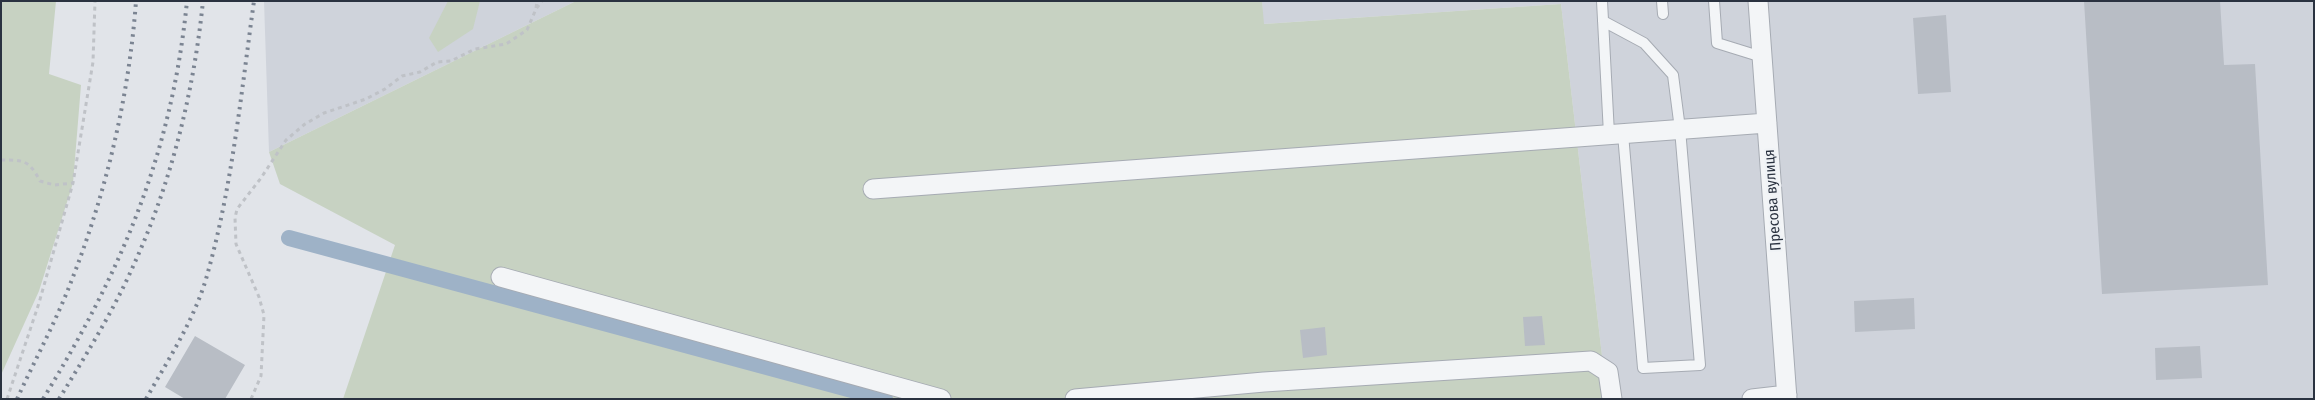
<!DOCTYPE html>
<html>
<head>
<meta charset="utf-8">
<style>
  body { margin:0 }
  #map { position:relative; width:2315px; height:400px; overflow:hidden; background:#e1e4e9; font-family:"Fira Sans Condensed",sans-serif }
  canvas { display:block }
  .frame { position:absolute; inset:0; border:2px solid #2a3240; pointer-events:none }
</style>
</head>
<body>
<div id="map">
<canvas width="2315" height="400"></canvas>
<div class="frame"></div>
</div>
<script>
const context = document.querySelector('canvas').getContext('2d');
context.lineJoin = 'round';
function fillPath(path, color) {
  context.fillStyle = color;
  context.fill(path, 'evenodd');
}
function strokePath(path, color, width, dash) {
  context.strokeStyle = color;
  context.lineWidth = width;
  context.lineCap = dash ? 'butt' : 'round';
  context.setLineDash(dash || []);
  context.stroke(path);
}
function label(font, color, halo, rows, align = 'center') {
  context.font = font + ' "Fira Sans Condensed",sans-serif';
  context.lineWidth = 4.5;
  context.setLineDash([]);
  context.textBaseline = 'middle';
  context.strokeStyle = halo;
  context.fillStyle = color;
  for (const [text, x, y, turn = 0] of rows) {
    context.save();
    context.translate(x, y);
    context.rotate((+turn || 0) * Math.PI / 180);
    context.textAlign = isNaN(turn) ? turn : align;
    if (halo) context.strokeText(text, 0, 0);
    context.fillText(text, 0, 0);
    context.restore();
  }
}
fillPath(new Path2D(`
  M 264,1 L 576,1 L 269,152 Z
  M 1262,1 L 2314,1 L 2314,399 L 1607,399 L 1561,4 L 1263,24 Z`), '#cfd3db');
fillPath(new Path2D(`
  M 1,1 L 56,1 L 49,74 L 81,85 L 73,183 L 39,291 L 1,375 Z
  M 448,1 L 480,1 L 473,29 L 438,52 L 429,38 Z
  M 576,1 L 1262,1 L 1264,24 L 1561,4 L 1607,399 L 343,399 L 395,245 L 280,184 L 269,152 Z`), '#c7d2c2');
strokePath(new Path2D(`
  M 289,238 L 885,399`), '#9eb2c7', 16);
fillPath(new Path2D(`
  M 2084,1 L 2220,1 L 2224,65 L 2255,64 L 2268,285 L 2102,294 Z
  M 1946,15 L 1951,92 L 1918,94 L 1913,18 Z
  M 1914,298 L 1915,329 L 1855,332 L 1854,301 Z
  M 1542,316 L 1545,345 L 1525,346 L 1523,317 Z
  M 1325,327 L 1327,355 L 1303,358 L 1300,330 Z
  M 195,336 L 245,365 L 225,399 L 185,399 L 165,387 Z
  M 2200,346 L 2202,378 L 2156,380 L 2155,348 Z`), '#b8bdc5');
const service = new Path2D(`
  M 1602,1 L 1609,134
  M 1662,1 L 1663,14
  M 1714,1 L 1717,43 L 1762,57
  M 1603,21 L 1644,43 L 1673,75 L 1680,129 L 1700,365 L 1643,368 L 1623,134`);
const minor = new Path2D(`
  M 1758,1 L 1787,399
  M 873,189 L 1767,123
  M 501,277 L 941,399
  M 1075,399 L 1264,382 L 1591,361 L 1608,372 L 1612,399
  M 1752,399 L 1787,395`);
strokePath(service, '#a6abb3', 12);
strokePath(minor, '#a6abb3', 21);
strokePath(new Path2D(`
  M 536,8 L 537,1
  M 1,160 C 24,160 29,160 40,181 L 54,185 L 73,183
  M 7,399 L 39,303 L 73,183 L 93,62 L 95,1
  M 251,399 L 261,376 L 264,315 L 259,297 L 236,244 L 235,218 L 237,209 L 261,178 L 286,140 L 305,124 L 324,113 L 366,99 L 385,89 L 402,76 L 420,72 L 437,62 L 451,61 L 475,49 L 506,44 L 527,30 L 536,9 L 542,1`), '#bfc2c7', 3, [4, 4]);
strokePath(service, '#f3f5f7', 10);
strokePath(minor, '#f3f5f7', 19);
strokePath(new Path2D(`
  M 17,399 C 35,360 56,321 71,282 C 106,193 129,97 136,1
  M 43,399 C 122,270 172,153 187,1
  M 59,399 C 86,355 114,310 135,262 C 172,180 194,90 203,1
  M 146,399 C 168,360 193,322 206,279 C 232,189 241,94 254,1`), '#7b8492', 4, [2.5, 5]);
label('15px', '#2a3240', '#f0f3f6', [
  ["Пресова вулиця",1773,200,-94]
]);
</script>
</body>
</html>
